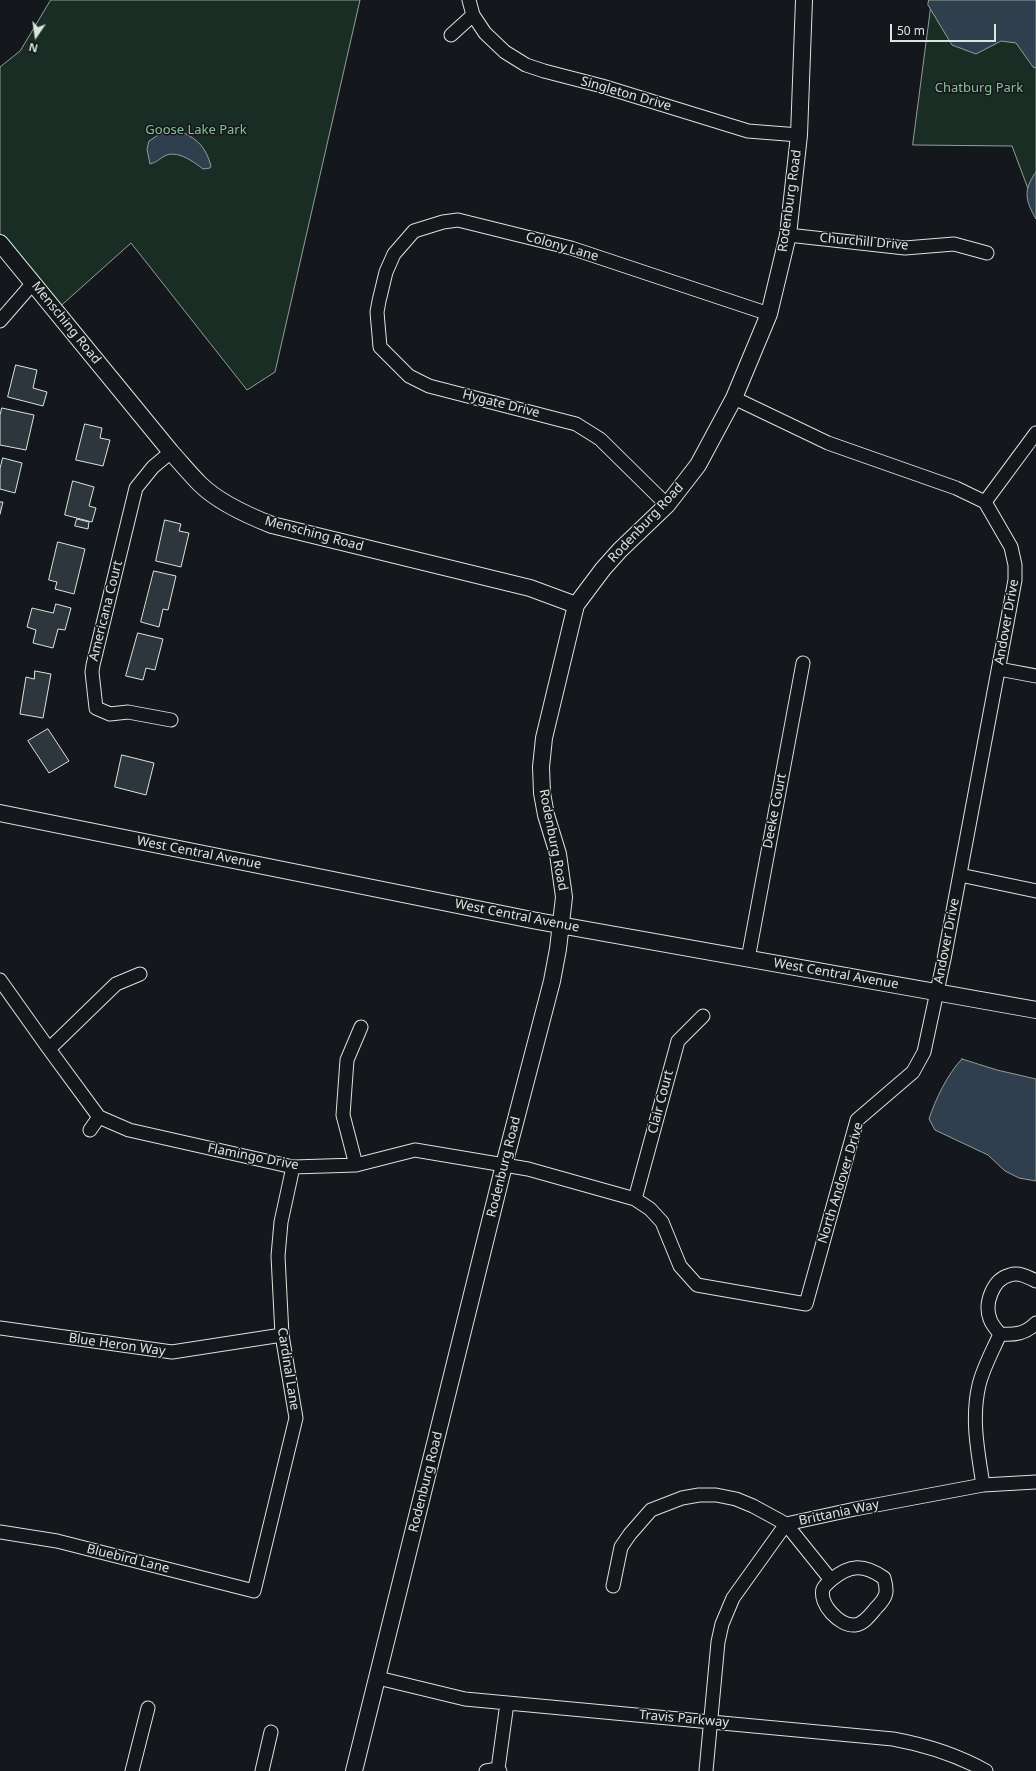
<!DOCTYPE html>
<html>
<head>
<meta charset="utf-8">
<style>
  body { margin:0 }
  #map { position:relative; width:1036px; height:1771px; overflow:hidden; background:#14181c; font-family:"Noto Sans",sans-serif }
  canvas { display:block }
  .north { position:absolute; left:16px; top:16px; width:40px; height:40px; -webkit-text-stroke:3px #14181c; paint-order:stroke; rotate:193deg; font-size:11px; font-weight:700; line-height:16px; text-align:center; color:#d8e6dc }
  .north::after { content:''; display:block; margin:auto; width:14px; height:18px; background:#d8e6dc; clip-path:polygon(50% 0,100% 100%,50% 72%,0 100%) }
  .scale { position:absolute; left:890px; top:24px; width:106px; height:18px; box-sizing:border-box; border:2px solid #d8e6dc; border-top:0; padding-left:5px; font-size:12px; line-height:14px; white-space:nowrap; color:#d8e6dc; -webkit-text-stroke:3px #14181c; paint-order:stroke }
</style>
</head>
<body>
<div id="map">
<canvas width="1036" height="1771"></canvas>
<div class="north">N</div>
<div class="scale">50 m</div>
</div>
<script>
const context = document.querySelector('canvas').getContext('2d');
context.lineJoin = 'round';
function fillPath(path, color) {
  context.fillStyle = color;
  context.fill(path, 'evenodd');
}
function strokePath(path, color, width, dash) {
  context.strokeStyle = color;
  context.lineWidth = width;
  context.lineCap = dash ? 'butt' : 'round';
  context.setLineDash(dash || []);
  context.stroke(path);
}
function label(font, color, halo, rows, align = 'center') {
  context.font = font + ' "Noto Sans",sans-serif';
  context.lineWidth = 3;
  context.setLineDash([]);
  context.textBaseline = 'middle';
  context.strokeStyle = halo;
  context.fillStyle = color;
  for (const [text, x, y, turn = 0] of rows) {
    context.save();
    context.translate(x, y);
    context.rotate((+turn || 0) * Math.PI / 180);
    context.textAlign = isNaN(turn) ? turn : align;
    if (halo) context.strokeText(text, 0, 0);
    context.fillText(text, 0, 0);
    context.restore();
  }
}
const green = new Path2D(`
  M 51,0 L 360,0 L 275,372 L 247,390 L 131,243 L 55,311 L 0,243 L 0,67 L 20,51 Z
  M 932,0 L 1036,0 L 1036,210 L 1012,146 L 913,145 Z`);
fillPath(green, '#1a2d24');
strokePath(green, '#939e99', 1);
const water = new Path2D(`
  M 929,0 L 1036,0 L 1036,68 L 1033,67 L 1016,43 L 1001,41 L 976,54 L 952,45 L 928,5 Z
  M 182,132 C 199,140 206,148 211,166 L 210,168 L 203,169 C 194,162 179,151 167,155 C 161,157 158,162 150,164 L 147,149 L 149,141 L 160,134 Z
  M 1036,172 L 1036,219 C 1025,200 1023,190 1036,172 Z
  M 962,1059 L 997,1070 L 1036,1079 L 1036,1181 L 1019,1178 L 1005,1171 L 988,1155 L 935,1130 L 929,1119 C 935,1100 948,1073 962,1059 Z`);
fillPath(water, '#2f3f4d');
strokePath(water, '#939e99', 1);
const building = new Path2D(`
  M 16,365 L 37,370 L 33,388 L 47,392 L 43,406 L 8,397 Z
  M 2,408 L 34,415 L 26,450 L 0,445 L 0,416 Z
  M 85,424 L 102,428 L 100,438 L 110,440 L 103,466 L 76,460 Z
  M 3,458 L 22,463 L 15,493 L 0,489 L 0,469 Z
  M 73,481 L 94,487 L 89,506 L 96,508 L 92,522 L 65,515 Z
  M 0,502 L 3,502 L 0,514 Z
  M 77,519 L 89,522 L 88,529 L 75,526 Z
  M 165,520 L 181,524 L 179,531 L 189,533 L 181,567 L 156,561 Z
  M 58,542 L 85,549 L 74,594 L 55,589 L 57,582 L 49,580 Z
  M 154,571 L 176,576 L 168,610 L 163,609 L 159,627 L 141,622 Z
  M 56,604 L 71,608 L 65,630 L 58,629 L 53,648 L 33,643 L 36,630 L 27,627 L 32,608 L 53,613 Z
  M 138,633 L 163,639 L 155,670 L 146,668 L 143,680 L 126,676 Z
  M 35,671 L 51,674 L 43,718 L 20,714 L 26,677 L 34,679 Z
  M 48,729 L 69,761 L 49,773 L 28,741 Z
  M 122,755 L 154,763 L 146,795 L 115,787 Z`);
fillPath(building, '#2c363c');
strokePath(building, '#d8e6dc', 1);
const minor = new Path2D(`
  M 469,0 L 473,15 L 485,33 L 505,52 L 526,65 L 544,71 L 602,86 L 748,131 L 799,135
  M 451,35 L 473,15
  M 788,235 L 905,248 L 954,244 L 987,253
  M 0,321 L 33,283
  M 985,502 L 1036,433
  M 667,505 L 600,439 L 576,424 L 429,386 L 409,376 L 380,347 L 377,312 L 379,301 L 386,272 L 394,254 L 414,231 L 443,222 L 458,220 L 571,248 L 769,314
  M 999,669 L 1036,676
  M 171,720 L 128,712 L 110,714 L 96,708 L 92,672 L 93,665 L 136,488 L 153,467 L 171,452
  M 960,875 L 1036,891
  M 748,959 L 803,663
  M 0,980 L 49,1049 L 99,1117 L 129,1130 L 293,1167 L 356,1165 L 415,1150 L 528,1169 L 635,1199 L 650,1209 L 662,1222 L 680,1266 L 697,1285 L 806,1304 L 857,1120 L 913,1072 L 924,1052 L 944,959 L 1015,580 L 1015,565 L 1011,547 L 985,502 L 956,488 L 828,443 L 734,398
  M 49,1049 L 116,984 L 140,974
  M 90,1130 L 99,1117
  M 356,1165 L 343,1115 L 347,1060 L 361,1027
  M 635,1199 L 678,1041 L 703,1016
  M 1036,1281 C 1028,1277 1019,1272 1010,1275 C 993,1279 984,1303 990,1319 C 992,1325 996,1329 1000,1334 C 1015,1335 1025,1334 1036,1323
  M 0,1328 L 172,1352 L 282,1335
  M 983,1485 C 978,1452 971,1419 979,1385 C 983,1368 993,1350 1000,1334
  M 0,1532 L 57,1541 L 254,1591 L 296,1418 L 282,1335 L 278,1256 L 281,1222 L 293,1167
  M 613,1586 L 621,1547 L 630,1534 L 651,1510 L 682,1498 L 699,1495 L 716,1495 L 736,1499 L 753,1506 L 786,1524 L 831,1580 C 828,1583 824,1586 823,1589 C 819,1604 839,1626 855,1625 C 864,1624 871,1614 876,1608 C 887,1597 888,1592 884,1578 C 864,1564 850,1564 831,1580
  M 378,1678 L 465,1699 L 893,1739 C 926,1745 957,1755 986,1771
  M 132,1771 L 148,1708
  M 262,1771 L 271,1732
  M 486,1771 L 498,1769
  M 500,1771 L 498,1769 L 507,1703
  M 706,1771 L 718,1642 L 722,1624 L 733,1598 L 786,1524 L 855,1509 L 983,1485 L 1036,1482`);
const tertiary = new Path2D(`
  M 0,243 L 171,452 C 181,463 190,474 200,484 C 218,502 249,516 272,525 L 530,588 L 576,605
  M 0,813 L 537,921 L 1036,1010
  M 354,1771 L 504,1165 L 552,981 L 558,949 L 564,897 L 558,854 L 546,815 L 542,793 L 541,767 L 544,738 L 576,605 L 603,569 L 620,550 L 667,505 L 698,465 L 734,398 L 769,314 L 788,235 L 799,135 L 804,0`);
strokePath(minor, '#d8e6dc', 15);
strokePath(tertiary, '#d8e6dc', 18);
strokePath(minor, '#14181c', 13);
strokePath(tertiary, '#14181c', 16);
label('13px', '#8ac095', '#14181c', [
  ["Chatburg Park",979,88],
  ["Goose Lake Park",196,130]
]);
label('13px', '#d8e6dc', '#14181c', [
  ["Singleton Drive",626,94,16],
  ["Rodenburg Road",790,201,-82],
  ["Churchill Drive",864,242,5],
  ["Colony Lane",562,247,16],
  ["Mensching Road",66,323,51],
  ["Hygate Drive",501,404,14],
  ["Rodenburg Road",646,523,-47],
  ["Mensching Road",314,534,15],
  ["Americana Court",106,611,-76],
  ["Andover Drive",1007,622,-80],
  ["Deeke Court",775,811,-79],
  ["Rodenburg Road",553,840,79],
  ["West Central Avenue",199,853,11],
  ["West Central Avenue",517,916,11],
  ["Andover Drive",947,941,-79],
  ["West Central Avenue",836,974,10],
  ["Clair Court",661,1102,-75],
  ["Flamingo Drive",253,1157,11],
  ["Rodenburg Road",504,1167,-76],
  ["North Andover Drive",841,1183,-73],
  ["Blue Heron Way",117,1345,8],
  ["Cardinal Lane",288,1369,81],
  ["Rodenburg Road",426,1482,-76],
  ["Brittania Way",839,1513,-12],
  ["Bluebird Lane",128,1559,14],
  ["Travis Parkway",684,1719,5]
]);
</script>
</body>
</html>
